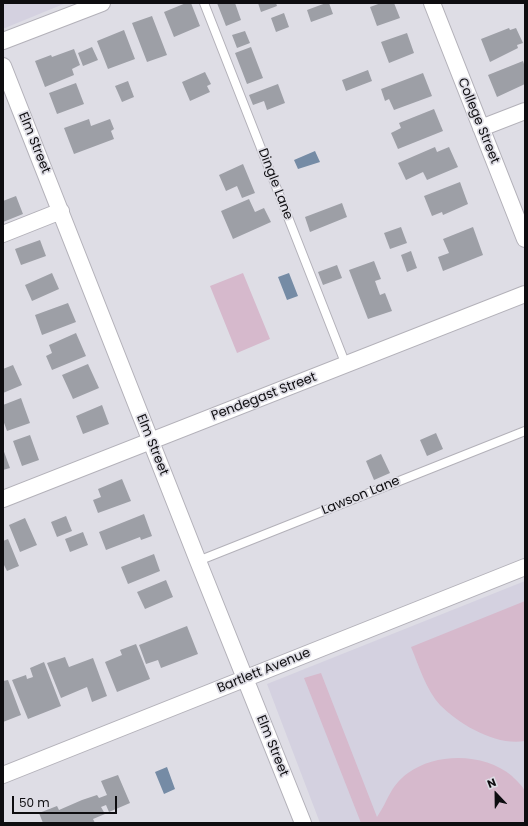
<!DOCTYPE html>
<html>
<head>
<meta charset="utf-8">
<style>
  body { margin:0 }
  #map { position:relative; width:528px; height:826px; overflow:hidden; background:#dedde5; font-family:Poppins,sans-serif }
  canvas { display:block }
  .frame { position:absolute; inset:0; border:4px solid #0e0d10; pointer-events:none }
  .north { position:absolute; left:476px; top:774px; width:40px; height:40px; -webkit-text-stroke:3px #dedde5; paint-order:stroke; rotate:338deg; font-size:11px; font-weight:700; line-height:16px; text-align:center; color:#0e0d10 }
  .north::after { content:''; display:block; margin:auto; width:14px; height:18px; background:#0e0d10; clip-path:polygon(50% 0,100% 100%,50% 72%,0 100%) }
  .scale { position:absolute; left:12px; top:796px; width:105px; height:18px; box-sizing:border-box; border:2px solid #0e0d10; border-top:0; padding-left:5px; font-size:12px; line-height:14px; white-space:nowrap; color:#0e0d10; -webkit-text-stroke:3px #dedde5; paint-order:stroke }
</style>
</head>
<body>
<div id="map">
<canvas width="528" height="826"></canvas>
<div class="frame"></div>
<div class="north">N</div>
<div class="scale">50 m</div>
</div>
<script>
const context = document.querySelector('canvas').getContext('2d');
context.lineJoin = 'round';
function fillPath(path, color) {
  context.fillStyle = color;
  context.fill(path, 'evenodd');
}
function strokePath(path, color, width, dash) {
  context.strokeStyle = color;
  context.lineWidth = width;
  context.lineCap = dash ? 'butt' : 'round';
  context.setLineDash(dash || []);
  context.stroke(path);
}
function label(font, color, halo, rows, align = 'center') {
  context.font = font + ' Poppins,sans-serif';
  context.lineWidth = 3.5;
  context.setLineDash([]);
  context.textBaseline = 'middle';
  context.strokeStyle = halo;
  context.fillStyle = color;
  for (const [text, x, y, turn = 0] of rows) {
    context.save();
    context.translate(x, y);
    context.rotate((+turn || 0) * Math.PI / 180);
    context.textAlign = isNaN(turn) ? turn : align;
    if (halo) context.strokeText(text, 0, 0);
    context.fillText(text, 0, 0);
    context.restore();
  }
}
fillPath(new Path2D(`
  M 3,3 L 66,3 L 5,28 L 3,28 Z
  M 525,581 L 525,823 L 320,823 L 267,684 Z`), '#d4d1e0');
fillPath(new Path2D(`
  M 243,273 L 270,339 L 237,353 L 210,286 Z
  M 525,601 L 525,741 C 496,746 460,725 440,705 C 426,690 419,666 411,647 Z
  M 321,673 L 377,817 C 389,800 389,787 408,773 C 437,752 485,753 512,776 C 516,780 524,787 525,792 C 527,801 525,814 525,823 L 361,823 L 304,678 Z`), '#d6b9cc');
fillPath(new Path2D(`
  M 315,151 L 320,162 L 298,169 L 294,160 Z
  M 289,273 L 298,296 L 287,300 L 278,277 Z
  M 167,767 L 175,789 L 164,794 L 155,772 Z`), '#758ba5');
fillPath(new Path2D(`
  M 186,3 L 191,3 L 200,26 L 174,37 L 164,12 Z
  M 217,3 L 235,3 L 241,20 L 226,26 Z
  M 258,3 L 276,3 L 277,6 L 261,12 Z
  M 326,3 L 329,3 L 333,14 L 311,22 L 307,10 Z
  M 381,3 L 394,3 L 400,18 L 377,26 L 370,7 Z
  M 284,13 L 289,27 L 276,32 L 271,18 Z
  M 152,16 L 167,55 L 147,62 L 132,23 Z
  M 509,28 L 510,30 L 516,28 L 523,43 L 517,45 L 518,48 L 490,62 L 481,39 Z
  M 124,30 L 135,59 L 108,69 L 97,41 Z
  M 245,31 L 250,43 L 237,48 L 232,35 Z
  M 407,33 L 414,53 L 389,63 L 381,42 Z
  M 92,47 L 98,60 L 83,66 L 78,53 Z
  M 251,47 L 263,78 L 247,84 L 235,53 Z
  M 74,49 L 80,65 L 72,69 L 74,75 L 45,87 L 35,61 L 51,55 L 52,57 Z
  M 523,61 L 525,67 L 525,84 L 497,97 L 488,75 Z
  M 368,70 L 372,81 L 346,91 L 342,80 Z
  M 205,72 L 211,84 L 207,86 L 210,92 L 190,101 L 182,82 Z
  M 423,73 L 432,96 L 394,110 L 389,99 L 385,101 L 381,89 Z
  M 128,81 L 134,97 L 122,102 L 115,86 Z
  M 76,83 L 84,104 L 57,114 L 49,93 Z
  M 278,84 L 285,103 L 267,110 L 264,101 L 253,105 L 249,95 Z
  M 434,109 L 443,131 L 398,149 L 391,133 L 401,128 L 399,123 Z
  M 89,119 L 91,126 L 110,119 L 114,129 L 111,131 L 114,139 L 74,154 L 64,128 Z
  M 435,147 L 437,152 L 449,147 L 458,167 L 427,180 L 423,172 L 406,180 L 398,163 Z
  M 243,164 L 255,193 L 242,198 L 237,186 L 226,191 L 219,175 Z
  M 460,182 L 468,204 L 443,215 L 442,212 L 432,216 L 424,196 Z
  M 16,196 L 23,214 L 3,222 L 3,201 Z
  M 249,199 L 255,212 L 264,208 L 271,222 L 233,239 L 221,211 Z
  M 342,203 L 347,217 L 310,232 L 305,217 Z
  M 401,227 L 407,243 L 390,249 L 384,233 Z
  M 473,227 L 483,255 L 443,271 L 438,257 L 449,253 L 443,239 Z
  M 40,240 L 46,256 L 21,265 L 15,249 Z
  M 411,251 L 417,268 L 407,272 L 401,255 Z
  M 374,261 L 381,279 L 375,281 L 380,295 L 385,293 L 392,311 L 368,319 L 349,270 Z
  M 337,265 L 342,278 L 323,285 L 318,272 Z
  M 52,273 L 59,289 L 32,301 L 25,285 Z
  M 68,303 L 76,322 L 42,335 L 35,315 Z
  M 76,333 L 86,356 L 52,370 L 46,356 L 52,353 L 49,345 Z
  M 88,364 L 99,388 L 73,399 L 62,375 Z
  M 13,365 L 22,385 L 3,393 L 3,369 Z
  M 21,398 L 30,423 L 7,431 L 3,420 L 3,405 Z
  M 102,405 L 109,424 L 83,434 L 76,416 Z
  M 436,433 L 443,449 L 427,456 L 420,440 Z
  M 30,435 L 39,460 L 22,466 L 13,441 Z
  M 3,449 L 10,468 L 3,470 Z
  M 381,454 L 390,473 L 374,480 L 366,461 Z
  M 122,479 L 131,501 L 98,513 L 93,500 L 101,497 L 98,489 Z
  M 144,514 L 152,536 L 141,540 L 140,537 L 106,550 L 99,532 Z
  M 66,516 L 72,531 L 57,537 L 51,522 Z
  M 25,518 L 37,545 L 20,552 L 9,525 Z
  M 83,532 L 88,545 L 70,552 L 65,539 Z
  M 8,539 L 19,566 L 7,571 L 3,563 L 3,541 Z
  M 154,554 L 160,571 L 128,584 L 121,567 Z
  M 166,580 L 173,597 L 145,609 L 137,592 Z
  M 187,626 L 198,654 L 161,668 L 158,660 L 146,664 L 139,645 Z
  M 136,644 L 150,679 L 117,692 L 105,662 L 122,655 L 120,650 Z
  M 65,657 L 69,667 L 93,658 L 107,696 L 92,702 L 87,687 L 61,698 L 47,663 Z
  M 44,662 L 61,706 L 28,719 L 12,680 L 26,675 L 27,679 L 33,677 L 30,668 Z
  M 8,680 L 21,715 L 3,722 L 3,681 Z
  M 118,775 L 130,803 L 109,812 L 106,805 L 101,807 L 105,814 L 93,819 L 95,823 L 43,823 L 39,813 L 57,806 L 59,810 L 82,800 L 97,795 L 99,798 L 107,795 L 101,781 Z`), '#9d9fa6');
const service = new Path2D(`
  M 204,3 L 346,365
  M 198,561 L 525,431`);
const minor = new Path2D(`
  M 432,3 L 525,239
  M 3,41 L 102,3
  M 3,66 L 198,561 L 303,823
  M 481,128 L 525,111
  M 3,234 L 61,211
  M 3,499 L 525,294
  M 3,775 L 525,567`);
strokePath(service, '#b3b1b9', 10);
strokePath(minor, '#b3b1b9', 18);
strokePath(service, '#fff', 8);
strokePath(minor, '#fff', 16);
label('13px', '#0e0d10', '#dedde5', [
  ["College Street",478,121,68],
  ["Elm Street",34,143,68],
  ["Dingle Lane",275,184,69],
  ["Pendegast Street",264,397,-21],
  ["Elm Street",152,445,68],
  ["Lawson Lane",361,496,-22],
  ["Bartlett Avenue",264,671,-22],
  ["Elm Street",272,746,68]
]);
</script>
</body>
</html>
